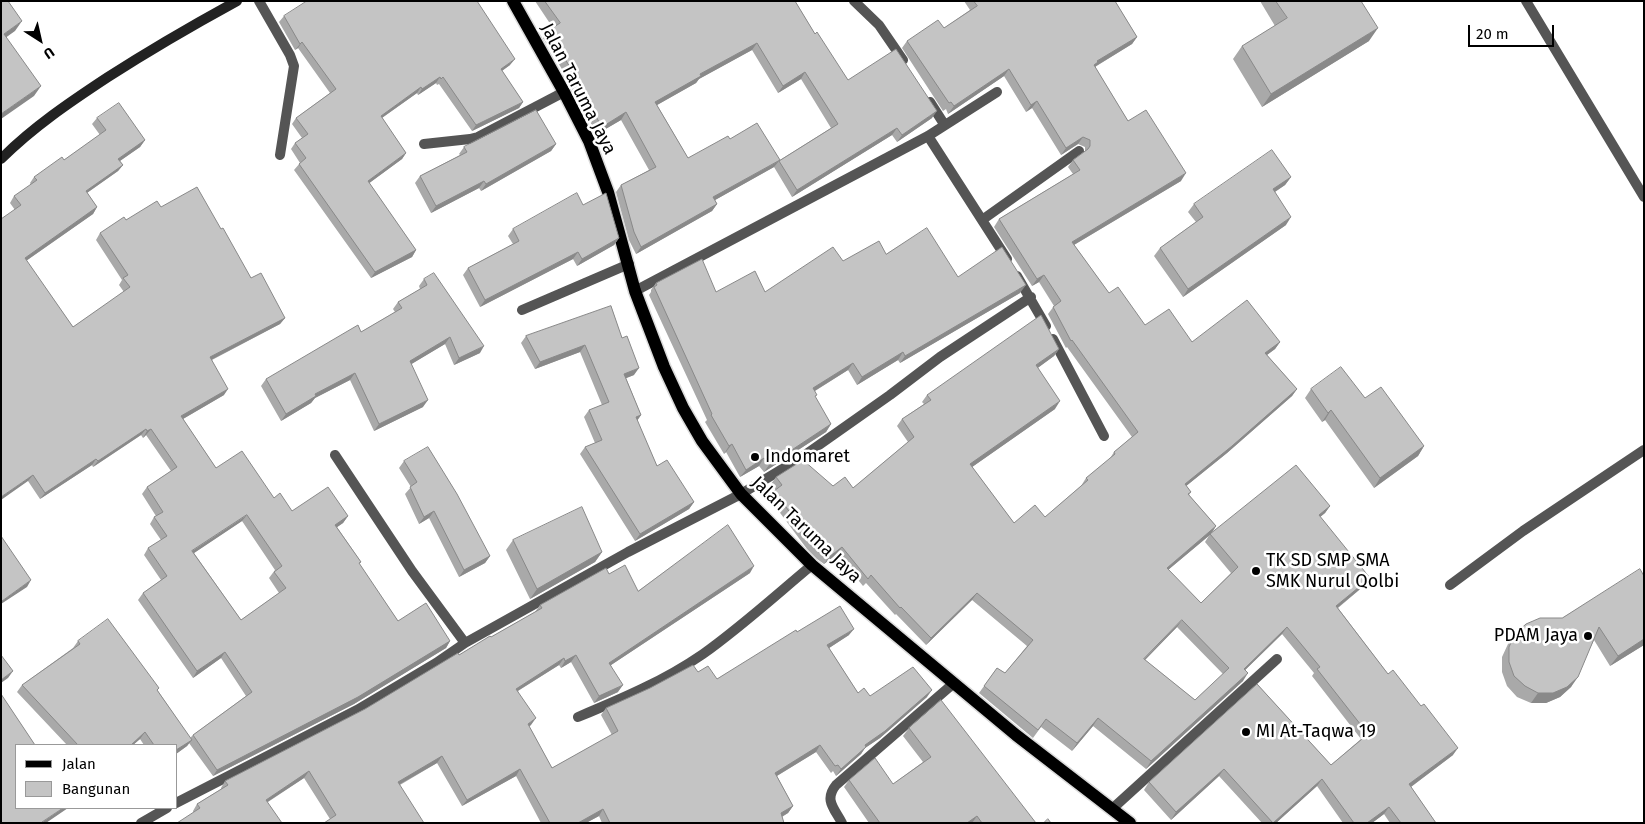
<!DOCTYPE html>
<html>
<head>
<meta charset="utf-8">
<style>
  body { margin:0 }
  #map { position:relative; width:1645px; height:824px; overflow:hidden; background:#fff; font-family:"Fira Sans",sans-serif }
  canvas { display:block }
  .frame { position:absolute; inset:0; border:2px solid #000; pointer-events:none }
  .legend { position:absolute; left:15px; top:744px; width:162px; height:65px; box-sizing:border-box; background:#fff; border:1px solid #999; margin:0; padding:6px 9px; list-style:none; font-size:15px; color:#000 }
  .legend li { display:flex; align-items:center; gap:10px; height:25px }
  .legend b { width:25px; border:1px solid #999 }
  .north { position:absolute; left:15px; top:15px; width:50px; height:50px; -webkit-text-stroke:4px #fff; paint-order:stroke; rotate:145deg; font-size:14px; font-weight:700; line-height:20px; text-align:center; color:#000 }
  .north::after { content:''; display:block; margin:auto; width:18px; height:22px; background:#000; clip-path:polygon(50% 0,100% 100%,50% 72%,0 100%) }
  .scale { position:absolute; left:1468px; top:25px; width:86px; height:22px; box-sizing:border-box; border:2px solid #000; border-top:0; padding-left:6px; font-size:15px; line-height:18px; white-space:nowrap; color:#000; -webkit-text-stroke:4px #fff; paint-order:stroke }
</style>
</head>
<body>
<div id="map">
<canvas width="1645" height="824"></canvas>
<div class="frame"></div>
<ul class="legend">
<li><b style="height:6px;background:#000"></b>Jalan</li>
<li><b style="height:14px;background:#c4c4c4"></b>Bangunan</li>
</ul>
<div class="north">U</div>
<div class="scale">20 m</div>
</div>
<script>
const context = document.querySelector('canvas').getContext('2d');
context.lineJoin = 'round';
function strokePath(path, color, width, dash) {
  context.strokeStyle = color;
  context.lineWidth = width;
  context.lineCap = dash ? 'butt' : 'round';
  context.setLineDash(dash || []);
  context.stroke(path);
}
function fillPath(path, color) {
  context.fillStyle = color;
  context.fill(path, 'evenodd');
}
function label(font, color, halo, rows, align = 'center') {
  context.font = font + ' "Fira Sans",sans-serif';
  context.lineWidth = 5;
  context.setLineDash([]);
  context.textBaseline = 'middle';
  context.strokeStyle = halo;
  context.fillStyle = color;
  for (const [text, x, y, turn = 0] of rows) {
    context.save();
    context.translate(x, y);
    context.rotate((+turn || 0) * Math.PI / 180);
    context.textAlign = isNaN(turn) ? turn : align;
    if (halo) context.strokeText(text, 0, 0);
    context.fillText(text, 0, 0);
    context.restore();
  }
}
const primary = new Path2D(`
  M 513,1 L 564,92 L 589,141 L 608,192 L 635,291 L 664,367 L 683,408 L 702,441 L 741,494 L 812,565 L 1016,735 L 1130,823`);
strokePath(primary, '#dbdbdb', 15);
strokePath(new Path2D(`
  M 259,1 L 290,55 L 294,66 L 280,155
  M 854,1 L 879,25 L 903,60
  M 1526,1 L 1644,197
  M 930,102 L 944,124
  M 928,136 L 1007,259
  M 424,144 L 470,139 L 478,137 L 564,92
  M 982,220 L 1079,151
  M 1017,276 L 1046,326
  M 635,291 L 928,136 L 997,92
  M 522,310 L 629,264
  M 1053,339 L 1104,436
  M 335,455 L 412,571 L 465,643
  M 1450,585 L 1523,531 L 1644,450
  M 578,717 C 621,699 664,681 703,654 C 741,627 776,595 812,565
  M 176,803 L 357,710 L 436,663 L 465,643 L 628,552 L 741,494 L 802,457 L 890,395 L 940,357 L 1031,297
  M 1112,809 L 1277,659
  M 141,823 L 167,808
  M 842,823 C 834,808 824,800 836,785 L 954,683`), '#555', 10);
strokePath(new Path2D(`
  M 1,159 C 33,127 70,102 108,77 C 150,50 193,25 237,1`), '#222', 10);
strokePath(primary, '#000', 12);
fillPath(new Path2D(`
  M 535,1 L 795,1 L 815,34 L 848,80 L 932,118 L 897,142 L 892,135 L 792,197 L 774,167 L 715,200 L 717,204 L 712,211 L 636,254 L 629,240 L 616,192 L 621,185 L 649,170 L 621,120 L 597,134 L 578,101 L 570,85 L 571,84 L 543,38 L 548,31 L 553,28 ZM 752,50 L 778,93 L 801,79 L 831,128 L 780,160 L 730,139 L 688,158 L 657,105 L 696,83 L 699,79 Z
  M 964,1 L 1115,1 L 1137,37 L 1132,44 L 1095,67 L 1128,121 L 1181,181 L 1074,245 L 1109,293 L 1145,325 L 1192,342 L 1280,342 L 1275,349 L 1267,355 L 1297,389 L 1292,396 L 1227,453 L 1186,486 L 1191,492 L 1189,495 L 1216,526 L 1211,534 L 1168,570 L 1201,603 L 1231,573 L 1205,542 L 1210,534 L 1330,506 L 1325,513 L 1320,517 L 1370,578 L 1365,585 L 1338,608 L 1388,674 L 1453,755 L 1411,787 L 1436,823 L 1390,823 L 1384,814 L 1372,823 L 1343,823 L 1317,786 L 1276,823 L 1262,823 L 1219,776 L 1171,820 L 1144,790 L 1149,782 L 1257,684 L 1331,765 L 1361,739 L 1312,676 L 1314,673 L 1282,634 L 1245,670 L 1243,681 L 1146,769 L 1093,726 L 1072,751 L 1041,727 L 1033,738 L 979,693 L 997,668 L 1005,673 L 1027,646 L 972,600 L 926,645 L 896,614 L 895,615 L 866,583 L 863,586 L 837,554 L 824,564 L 817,559 L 807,549 L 769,498 L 776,490 L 771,484 L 776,477 L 833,486 L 853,488 L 908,442 L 897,426 L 902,419 L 924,404 L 922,402 L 927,395 L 1059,349 L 1054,356 L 1037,368 L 1055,409 L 972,467 L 1014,523 L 1045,517 L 1081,486 L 1086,478 L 1109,460 L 1114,452 L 1132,437 L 1067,347 L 1066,348 L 1048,314 L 1054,306 L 1039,282 L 1032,286 L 994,227 L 999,219 L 1073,174 L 1068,167 L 1073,160 L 1085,151 L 1085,147 L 1078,144 L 1061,155 L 1032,108 L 1026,112 L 1004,76 L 948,114 L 946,109 L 943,111 L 902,48 L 907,41 L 944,28 L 970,10 ZM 1177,627 L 1223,674 L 1195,700 L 1145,660 Z
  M 1260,1 L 1361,1 L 1369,41 L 1262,107 L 1233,59 L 1242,46 L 1275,26 Z
  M 284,16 L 510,65 L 502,71 L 523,102 L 519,108 L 472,131 L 439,84 L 437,85 L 436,83 L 418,95 L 417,93 L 382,118 L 406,153 L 402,159 L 369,183 L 416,250 L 412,257 L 371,278 L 294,170 L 300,163 L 291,149 L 295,143 L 302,138 L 292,124 L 296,118 L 330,93 L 298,48 L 295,50 L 279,22 Z
  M 97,118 L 145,140 L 140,147 L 120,161 L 123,165 L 118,171 L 87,193 L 97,207 L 93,214 L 26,261 L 73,327 L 124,292 L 119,285 L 122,280 L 96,240 L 100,233 L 126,220 L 161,207 L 221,229 L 251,278 L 285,318 L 280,324 L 212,360 L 224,395 L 183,419 L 216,468 L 274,498 L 292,511 L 348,516 L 343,523 L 337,527 L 361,562 L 359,564 L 398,621 L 450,641 L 446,648 L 354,704 L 213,776 L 189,743 L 187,746 L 176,754 L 176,745 L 144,745 L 140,739 L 133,745 L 67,745 L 17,692 L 22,685 L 73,648 L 78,641 L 158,691 L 190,738 L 193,735 L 246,696 L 221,658 L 193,678 L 138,600 L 143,593 L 161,580 L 144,555 L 148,548 L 161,540 L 150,524 L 154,517 L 156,516 L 142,494 L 147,487 L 171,471 L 146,435 L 143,438 L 141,435 L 93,467 L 92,465 L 40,499 L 28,481 L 15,210 L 10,203 L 14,196 L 31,185 L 30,183 L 34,177 L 64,160 L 100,135 L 92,124 ZM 242,521 L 275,570 L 269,578 L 279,593 L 241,620 L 194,553 Z
  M 556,144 L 551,151 L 481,191 L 479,188 L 431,213 L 415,183 L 420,176 L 460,155 L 459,154 L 464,147 Z
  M 1291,177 L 1285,185 L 1275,192 L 1286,225 L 1183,297 L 1154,256 L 1160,248 L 1196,222 L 1188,212 L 1194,204 Z
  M 583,205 L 619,238 L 614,245 L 577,266 L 573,259 L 480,307 L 463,275 L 468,268 L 513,244 L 508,236 L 513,229 Z
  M 886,254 L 958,277 L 1020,293 L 900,363 L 898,360 L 857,385 L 848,370 L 815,391 L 815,398 L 831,424 L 826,432 L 764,472 L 759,466 L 740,477 L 726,452 L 724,454 L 705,422 L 707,420 L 649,295 L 651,292 L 651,290 L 656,283 L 716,292 L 765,292 L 843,261 Z
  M 424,279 L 480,353 L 454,365 L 445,344 L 411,364 L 423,407 L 374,431 L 350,380 L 315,398 L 311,403 L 281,421 L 261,386 L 266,379 L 361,332 L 395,312 L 393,309 L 398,302 L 420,289 L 419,286 Z
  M 611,306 L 634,375 L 626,378 L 641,415 L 637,421 L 657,466 L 694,502 L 689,509 L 635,541 L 580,454 L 585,447 L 595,443 L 584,417 L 589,410 L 602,405 L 580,352 L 535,369 L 521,343 L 526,336 Z
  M 1311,389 L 1365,398 L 1424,446 L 1418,456 L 1374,488 L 1325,420 L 1322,422 L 1305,398 Z
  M 404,461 L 490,556 L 485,563 L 459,577 L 429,518 L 419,524 L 405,494 L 411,487 L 399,468 Z
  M 513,540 L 602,552 L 595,562 L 530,599 L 506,550 Z
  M 750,573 L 611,665 L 618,692 L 594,703 L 571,662 L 561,668 L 559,665 L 518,691 L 531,725 L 529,726 L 552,768 L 612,735 L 601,715 L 606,708 L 698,672 L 717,679 L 797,632 L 849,635 L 829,648 L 858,693 L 870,696 L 927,697 L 880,738 L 865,748 L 861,754 L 836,776 L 833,771 L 831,773 L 816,752 L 777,776 L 793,806 L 788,813 L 782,817 L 784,823 L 602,823 L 599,816 L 586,823 L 541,823 L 516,776 L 462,806 L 437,763 L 400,785 L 330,819 L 304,778 L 268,802 L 193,812 L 193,811 L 197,804 L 221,789 L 221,788 L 225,781 L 365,709 L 535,612 L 540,605 L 609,574 L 638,591 Z
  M 1644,576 L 1644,645 L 1610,666 L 1594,640 L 1571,687 L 1560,697 L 1546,703 L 1531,703 L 1517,697 L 1507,686 L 1502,672 L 1502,657 L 1508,644 L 1515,634 L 1562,618 Z
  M 909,728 L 1036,823 L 869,823 L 844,787 L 849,780 L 893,784 L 923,762 L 903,736 Z`), '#a9a9a9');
fillPath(new Path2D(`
  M 22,21 L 15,31 L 1,41 L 4,34 Z
  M 1378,28 L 1369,41 L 1262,107 L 1271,94 Z
  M 1137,37 L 1132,44 L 1096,66 L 1093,70 L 1089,72 L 1097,61 Z
  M 302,42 L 298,48 L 295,50 L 300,44 Z
  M 757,43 L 752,50 L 699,79 L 696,83 L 650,109 L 655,102 L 700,74 Z
  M 515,59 L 510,65 L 496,75 L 501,69 Z
  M 1009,69 L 1004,76 L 948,114 L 954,106 Z
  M 805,72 L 801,79 L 778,93 L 783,86 Z
  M 440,77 L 436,83 L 418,95 L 422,89 Z
  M 41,86 L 34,96 L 1,119 L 1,114 Z
  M 421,87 L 417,93 L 376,122 L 381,116 Z
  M 1037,101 L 1032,108 L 1026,112 L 1031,105 Z
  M 523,102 L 519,108 L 472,131 L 476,125 Z
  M 937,111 L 932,118 L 897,142 L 902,135 Z
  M 626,112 L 621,120 L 597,134 L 602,127 Z
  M 897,128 L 892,135 L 792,197 L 797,190 Z
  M 1083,137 L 1078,144 L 1061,155 L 1066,148 Z
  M 145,140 L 140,147 L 114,165 L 118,159 Z
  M 556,144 L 551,151 L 481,191 L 486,184 Z
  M 406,153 L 402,159 L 364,187 L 368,181 Z
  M 779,161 L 774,167 L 708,204 L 713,197 Z
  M 123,165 L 118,171 L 81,197 L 86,191 Z
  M 1186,173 L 1181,181 L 1067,249 L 1072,242 Z
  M 1291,177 L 1285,185 L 1267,197 L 1273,189 Z
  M 484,181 L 479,188 L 431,213 L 436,206 Z
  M 717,204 L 712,211 L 636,254 L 641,247 Z
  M 97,207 L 93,214 L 20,265 L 25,258 Z
  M 1291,217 L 1286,225 L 1183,297 L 1188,289 Z
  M 619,238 L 614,245 L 577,266 L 582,259 Z
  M 416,250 L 412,257 L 371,278 L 375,272 Z
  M 578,252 L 573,259 L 480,307 L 485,300 Z
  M 1044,275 L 1039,282 L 1032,286 L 1037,279 Z
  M 1026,285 L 1020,293 L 900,363 L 905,356 Z
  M 285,318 L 280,324 L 205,363 L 210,357 Z
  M 450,337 L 445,344 L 405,368 L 410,361 Z
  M 1280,342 L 1275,349 L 1260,360 L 1265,353 Z
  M 585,345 L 580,352 L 535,369 L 540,362 Z
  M 484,346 L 480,353 L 454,365 L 459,358 Z
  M 1059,349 L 1054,356 L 1031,373 L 1036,365 Z
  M 903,352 L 898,360 L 857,385 L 862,377 Z
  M 853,363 L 848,370 L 808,395 L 813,388 Z
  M 639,368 L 634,375 L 619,381 L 624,374 Z
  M 355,373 L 350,380 L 315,398 L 311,403 L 281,421 L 286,414 L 315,394 Z
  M 228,389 L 224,395 L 176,423 L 181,416 Z
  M 1297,389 L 1292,396 L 1227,453 L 1180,491 L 1185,484 Z
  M 428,400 L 423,407 L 374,431 L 379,424 Z
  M 1060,401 L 1055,409 L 965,472 L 970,464 Z
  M 1331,410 L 1325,420 L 1322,422 L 1328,413 Z
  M 641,415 L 636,422 L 636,417 Z
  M 831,424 L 826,432 L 764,472 L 769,465 Z
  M 146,429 L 141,435 L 93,467 L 98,461 Z
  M 151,429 L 146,435 L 143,438 L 147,431 Z
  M 732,444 L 726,452 L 724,454 L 729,446 Z
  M 1424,446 L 1418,456 L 1374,488 L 1380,478 Z
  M 764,458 L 759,466 L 740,477 L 746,470 Z
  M 96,459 L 92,465 L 40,499 L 45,493 Z
  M 33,475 L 28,481 L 1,500 L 1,497 Z
  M 694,502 L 689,509 L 635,541 L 640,534 Z
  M 1330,506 L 1325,513 L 1314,522 L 1319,515 Z
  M 434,511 L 429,518 L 419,524 L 424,517 Z
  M 247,515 L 242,521 L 188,557 L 192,551 Z
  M 348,516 L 343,523 L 330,532 L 335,525 Z
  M 1216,526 L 1211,534 L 1162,575 L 1167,568 Z
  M 842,547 L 837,554 L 824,564 L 829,557 Z
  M 602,552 L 595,562 L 530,599 L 537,589 Z
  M 490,556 L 485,563 L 459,577 L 464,570 Z
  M 754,566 L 750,573 L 605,669 L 609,663 Z
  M 1370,578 L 1365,585 L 1331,613 L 1336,606 Z
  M 31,580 L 27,587 L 1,604 L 2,601 Z
  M 977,593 L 972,600 L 926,645 L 931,638 Z
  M 1182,620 L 1177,627 L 1139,666 L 1144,659 Z
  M 1287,627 L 1282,634 L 1239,676 L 1244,669 Z
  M 854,629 L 849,635 L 823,652 L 827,645 Z
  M 1644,639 L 1644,645 L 1610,666 L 1618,656 Z
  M 450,641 L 446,648 L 354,704 L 213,776 L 217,770 Z
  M 225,652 L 221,658 L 193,678 L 197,671 Z
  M 576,655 L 571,662 L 561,668 L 565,661 Z
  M 564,658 L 559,665 L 511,695 L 516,689 Z
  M 13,671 L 8,678 L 1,683 L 1,680 Z
  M 1248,673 L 1243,681 L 1146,769 L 1151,761 Z
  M 1578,677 L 1571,687 L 1560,697 L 1546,703 L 1531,703 L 1538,693 Z
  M 623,685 L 618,692 L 594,703 L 599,696 Z
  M 932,690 L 927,697 L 880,738 L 865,748 L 861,754 L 836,776 L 841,769 L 865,745 Z
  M 536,718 L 531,725 L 523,731 L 528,724 Z
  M 1098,718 L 1093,726 L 1072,751 L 1077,743 Z
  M 145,732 L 140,739 L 133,745 L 131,745 Z
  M 192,740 L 187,746 L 176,754 L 176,750 Z
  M 820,745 L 816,752 L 770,780 L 775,773 Z
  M 1458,748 L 1453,755 L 1404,792 L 1409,784 Z
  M 442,756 L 437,763 L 393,788 L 398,782 Z
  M 520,769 L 516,776 L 462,806 L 467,800 Z
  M 1224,769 L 1219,776 L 1171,820 L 1176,812 Z
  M 309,771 L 304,778 L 261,806 L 266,800 Z
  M 1322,779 L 1317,786 L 1276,823 L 1273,823 Z
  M 793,806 L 788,813 L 776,820 L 781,813 Z
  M 1389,807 L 1384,814 L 1372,823 L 1367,823 Z
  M 63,808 L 68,808 L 46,823 L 41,823 Z
  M 603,809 L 599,816 L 586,823 L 578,823 Z
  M 977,816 L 972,823 L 967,823 Z`), '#898989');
const building = new Path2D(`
  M 1,1 L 8,1 L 22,21 L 4,34 L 41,86 L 1,114 Z
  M 307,1 L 477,1 L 515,59 L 501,69 L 523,102 L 476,125 L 443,77 L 441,79 L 440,77 L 422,89 L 421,87 L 381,116 L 406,153 L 368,181 L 416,250 L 375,272 L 299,164 L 306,158 L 295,143 L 308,134 L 296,118 L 336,89 L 302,42 L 300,44 L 284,16 Z
  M 545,1 L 795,1 L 815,34 L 817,32 L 848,80 L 896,49 L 937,111 L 902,135 L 897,128 L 797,190 L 779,161 L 838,124 L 805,72 L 783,86 L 757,43 L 700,74 L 701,76 L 655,102 L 688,158 L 728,136 L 730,139 L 757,123 L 780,160 L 713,197 L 717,204 L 641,247 L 634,232 L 621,185 L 656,167 L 626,112 L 602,127 L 583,94 L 574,78 L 576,77 L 548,31 L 560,23 Z
  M 974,1 L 1115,1 L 1137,37 L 1097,61 L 1098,62 L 1094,65 L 1128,121 L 1146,110 L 1186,173 L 1072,242 L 1109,293 L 1118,287 L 1145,325 L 1169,309 L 1192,342 L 1247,300 L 1280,342 L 1265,353 L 1297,389 L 1232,446 L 1185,484 L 1191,492 L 1188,494 L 1216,526 L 1167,568 L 1201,603 L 1238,567 L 1210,534 L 1296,465 L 1330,506 L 1319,515 L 1370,578 L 1336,606 L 1388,674 L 1393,670 L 1421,706 L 1424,704 L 1458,748 L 1409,784 L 1436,823 L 1401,823 L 1389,807 L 1367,823 L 1354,823 L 1322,779 L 1273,823 L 1224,769 L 1176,812 L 1149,782 L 1257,684 L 1331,765 L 1368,734 L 1317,669 L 1320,667 L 1287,627 L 1244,669 L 1248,673 L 1151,761 L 1098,718 L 1077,743 L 1046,719 L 1038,730 L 984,686 L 997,668 L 1005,673 L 1033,640 L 977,593 L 931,638 L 901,607 L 900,608 L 871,575 L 868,579 L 842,547 L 829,557 L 823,552 L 812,542 L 774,491 L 782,485 L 776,477 L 803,460 L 833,486 L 845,477 L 853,488 L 914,437 L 902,419 L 931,400 L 927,395 L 1041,315 L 1059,349 L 1036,365 L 1060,401 L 970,464 L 1014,523 L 1035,505 L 1045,517 L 1088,480 L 1086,478 L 1115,454 L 1114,452 L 1138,432 L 1072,340 L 1071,341 L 1053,307 L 1061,301 L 1044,275 L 1037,279 L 999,219 L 1080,170 L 1073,160 L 1088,149 L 1090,146 L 1090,140 L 1083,137 L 1066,148 L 1037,101 L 1031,105 L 1009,69 L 954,106 L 951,102 L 949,103 L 907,41 L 938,20 L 944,28 L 977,6 ZM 1182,620 L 1229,668 L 1195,700 L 1144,659 Z
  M 1276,1 L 1361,1 L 1378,28 L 1271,94 L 1242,46 L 1287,18 Z
  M 119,103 L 145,140 L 118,159 L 123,165 L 86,191 L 97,207 L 25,258 L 73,327 L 130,287 L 123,278 L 128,275 L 100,233 L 124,217 L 126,220 L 157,201 L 161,207 L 197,187 L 221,229 L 223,228 L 251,278 L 261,273 L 285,318 L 210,357 L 228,389 L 181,416 L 216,468 L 242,451 L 274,498 L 280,493 L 292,511 L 328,487 L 348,516 L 335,525 L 361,562 L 359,563 L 398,621 L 426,603 L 450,641 L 358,697 L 217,770 L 193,735 L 252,692 L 225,652 L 197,671 L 143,593 L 167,576 L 148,548 L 167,536 L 154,517 L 163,512 L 147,487 L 177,467 L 151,429 L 147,431 L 146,429 L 98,461 L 96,459 L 45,493 L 33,475 L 1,497 L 1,219 L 21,205 L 14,196 L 37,180 L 34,177 L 62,157 L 64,160 L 106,130 L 97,118 ZM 247,515 L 282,566 L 274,572 L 286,588 L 241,620 L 192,551 Z
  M 536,110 L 556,144 L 486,184 L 484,181 L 436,206 L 420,176 L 467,152 L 464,147 Z
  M 1272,150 L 1291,177 L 1273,189 L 1291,217 L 1188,289 L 1160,248 L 1203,217 L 1194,204 Z
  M 577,193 L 583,205 L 606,193 L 619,238 L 582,259 L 578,252 L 485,300 L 468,268 L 519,241 L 513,229 Z
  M 927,228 L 958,277 L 1002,247 L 1026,285 L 905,356 L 903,352 L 862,377 L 853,363 L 813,388 L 817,395 L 815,396 L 831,424 L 769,465 L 764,458 L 746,470 L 732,444 L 729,446 L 711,415 L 712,414 L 654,287 L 657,285 L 656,283 L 702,259 L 716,292 L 755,271 L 765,292 L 833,247 L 843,261 L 879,241 L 886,254 Z
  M 434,273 L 484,346 L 459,358 L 450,337 L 410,361 L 428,400 L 379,424 L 355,373 L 315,394 L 316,396 L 286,414 L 266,379 L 358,325 L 361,332 L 402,308 L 398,302 L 427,285 L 424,279 Z
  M 611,306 L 622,338 L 627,336 L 639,368 L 624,374 L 641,415 L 636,417 L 657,466 L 667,460 L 694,502 L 640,534 L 585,447 L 602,440 L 589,410 L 609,402 L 585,345 L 540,362 L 526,336 Z
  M 1341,367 L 1365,398 L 1381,387 L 1424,446 L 1380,478 L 1331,410 L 1328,413 L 1311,389 Z
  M 428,447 L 457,494 L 490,556 L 464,570 L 434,511 L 424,517 L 410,487 L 417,482 L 404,461 Z
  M 582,507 L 602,552 L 537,589 L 513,540 Z
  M 728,525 L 754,566 L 609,663 L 623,685 L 599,696 L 576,655 L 565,661 L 564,658 L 516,689 L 536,718 L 528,724 L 552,768 L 618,731 L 606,708 L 650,688 L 693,665 L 698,672 L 708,666 L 717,679 L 796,630 L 797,632 L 840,606 L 854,629 L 827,645 L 858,693 L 864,688 L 870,696 L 913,667 L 932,690 L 885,731 L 865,745 L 866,747 L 841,769 L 838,765 L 835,766 L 820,745 L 775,773 L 793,806 L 781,813 L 784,823 L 610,823 L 603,809 L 578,823 L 550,823 L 520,769 L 467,800 L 442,756 L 398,782 L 424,823 L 324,823 L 336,815 L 309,771 L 266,800 L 282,823 L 177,823 L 200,808 L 197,804 L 228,785 L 225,781 L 365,709 L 458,653 L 459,655 L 490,636 L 491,637 L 542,608 L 540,605 L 606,568 L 609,574 L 625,565 L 638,591 Z
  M 1,536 L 31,580 L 2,601 L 1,600 Z
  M 1640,569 L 1644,576 L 1644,639 L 1618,656 L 1599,627 L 1578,677 L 1567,687 L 1553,693 L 1538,693 L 1525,686 L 1514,676 L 1509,662 L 1509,647 L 1515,634 L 1526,624 L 1540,618 L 1562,618 Z
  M 108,619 L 159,688 L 157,690 L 192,740 L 176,750 L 176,745 L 154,745 L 145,732 L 131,745 L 78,745 L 22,685 L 80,644 L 78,641 Z
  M 1,655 L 13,671 L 1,680 Z
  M 1,694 L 35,745 L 16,745 L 16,808 L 63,808 L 42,822 L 42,823 L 1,823 Z
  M 941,700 L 1036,823 L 982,823 L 977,816 L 967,823 L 880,823 L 849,780 L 875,758 L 893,784 L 931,757 L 909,728 Z
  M 1048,819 L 1051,823 L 1044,823 Z`);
fillPath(building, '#c4c4c4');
strokePath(building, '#898989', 1);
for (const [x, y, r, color] of [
  [755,457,5,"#000"],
  [1256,571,5,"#000"],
  [1588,636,5,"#000"],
  [1246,732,5,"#000"]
]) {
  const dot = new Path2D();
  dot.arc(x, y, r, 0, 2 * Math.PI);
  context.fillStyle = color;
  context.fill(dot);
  strokePath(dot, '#fff', 2);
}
label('18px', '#000', '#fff', [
  ["Jalan Taruma Jaya",578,89,63],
  ["Jalan Taruma Jaya",806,530,44]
]);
label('18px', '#000', '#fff', [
  ["Indomaret",765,457],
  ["TK SD SMP SMA",1266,561],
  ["SMK Nurul Qolbi",1266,582],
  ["PDAM Jaya",1578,636,"right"],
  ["MI At-Taqwa 19",1256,732]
], 'left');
</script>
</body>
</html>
